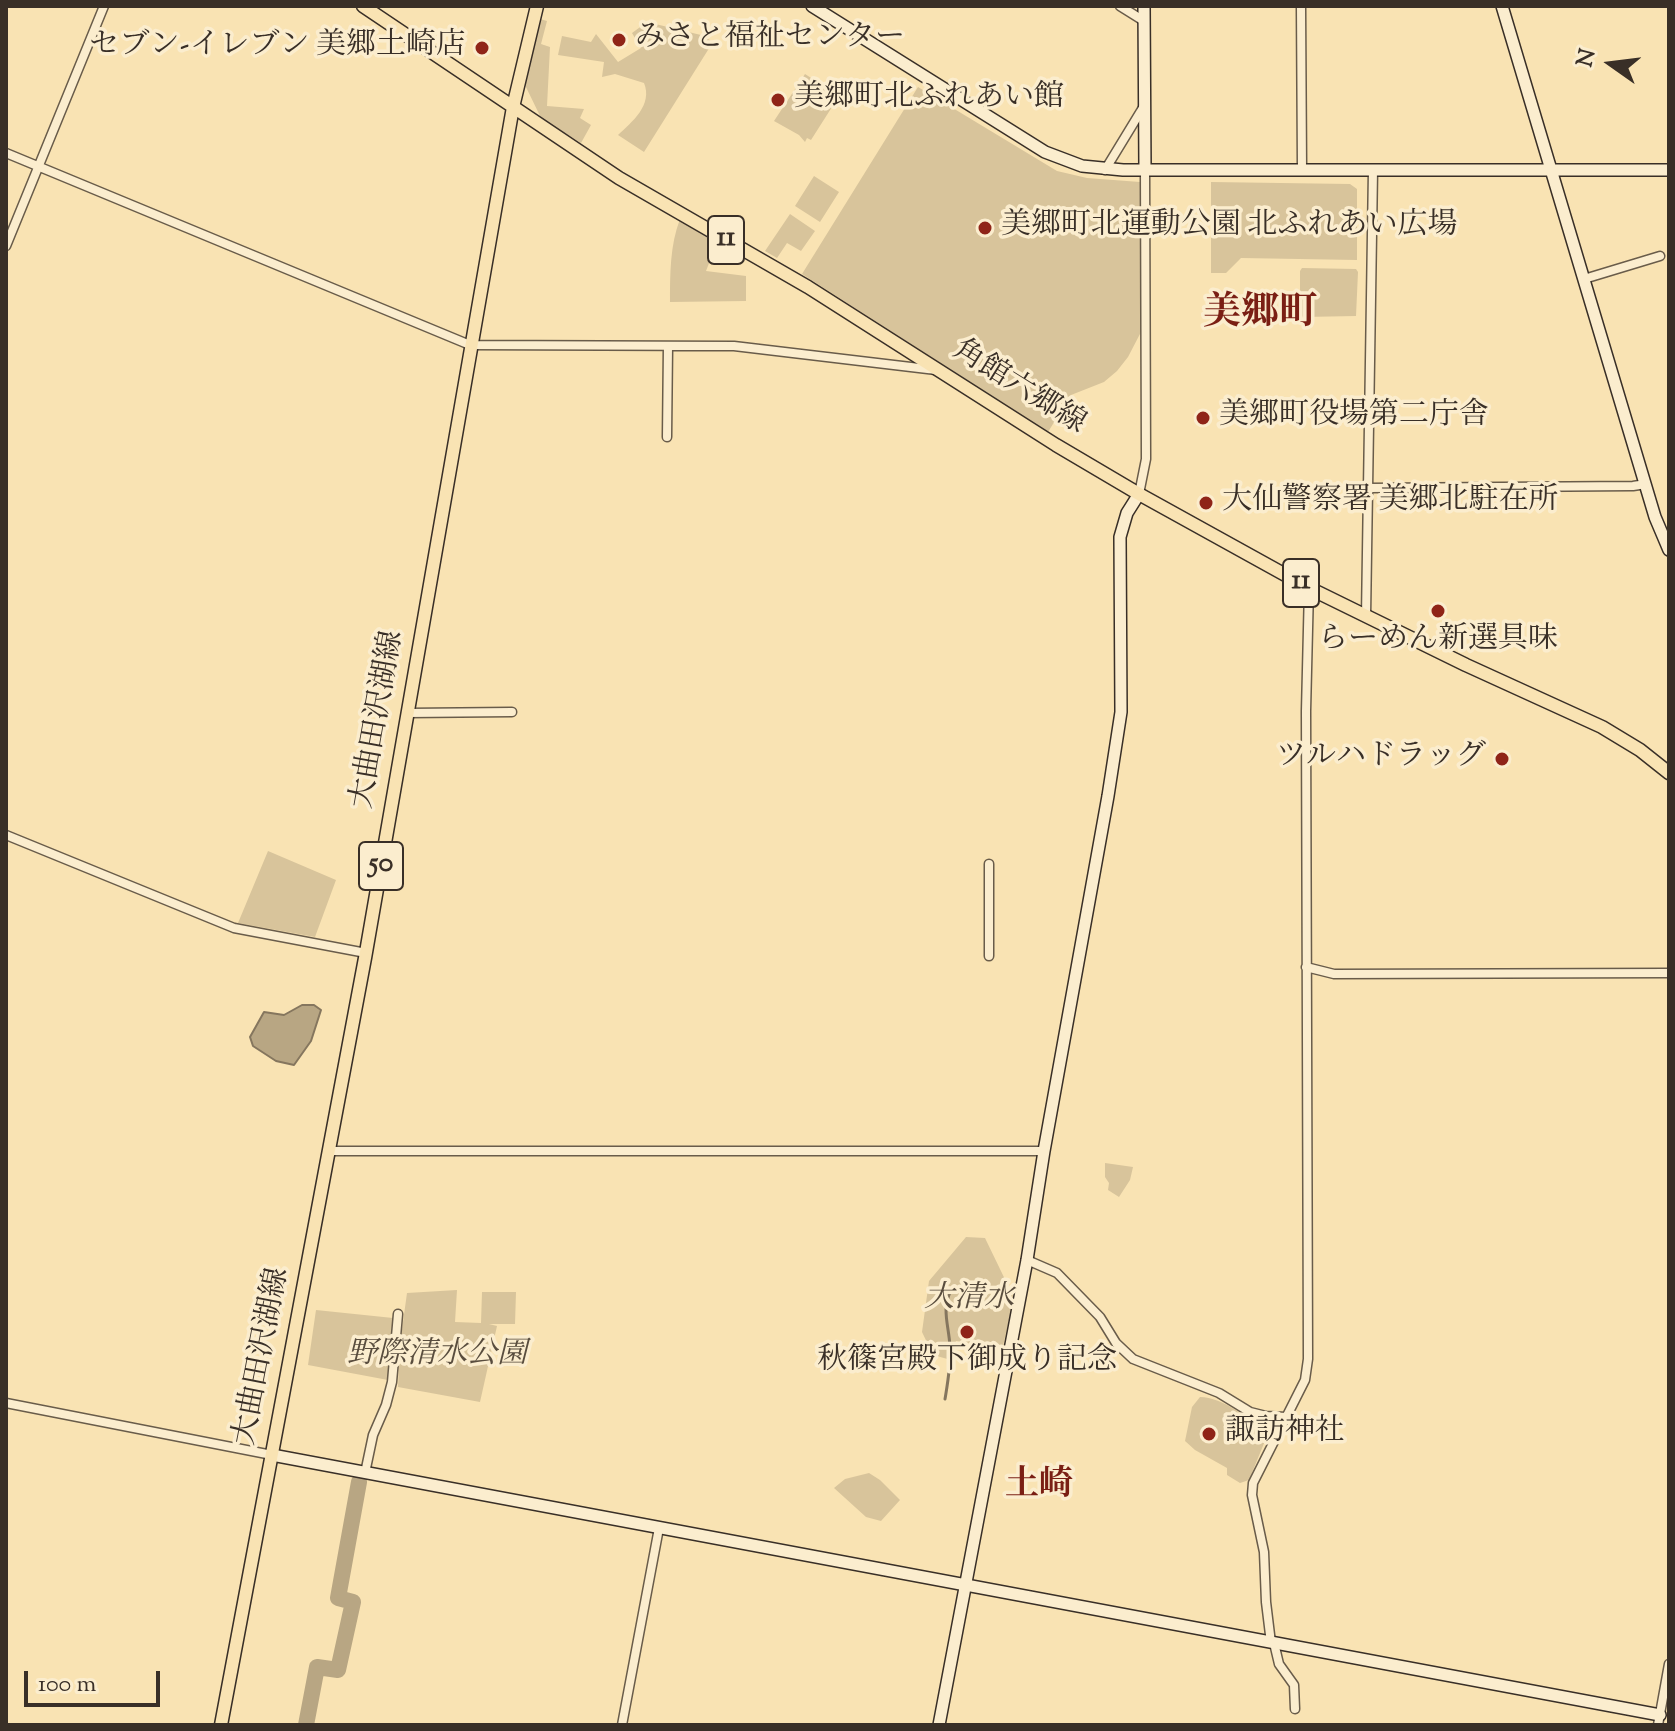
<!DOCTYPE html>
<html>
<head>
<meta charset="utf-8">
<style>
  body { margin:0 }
  #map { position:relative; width:1675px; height:1731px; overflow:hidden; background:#f9e3b3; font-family:"Sorts Mill Goudy",serif }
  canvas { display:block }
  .frame { position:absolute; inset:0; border:8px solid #392f27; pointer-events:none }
  .north { position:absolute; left:1571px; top:24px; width:80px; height:80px; -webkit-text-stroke:6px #fbedce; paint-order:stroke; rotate:284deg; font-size:22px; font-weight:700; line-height:32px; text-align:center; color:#392f27 }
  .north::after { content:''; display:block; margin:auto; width:28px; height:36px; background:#392f27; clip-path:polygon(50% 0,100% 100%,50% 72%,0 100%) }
  .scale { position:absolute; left:24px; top:1671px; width:136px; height:36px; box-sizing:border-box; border:4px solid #392f27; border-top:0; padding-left:10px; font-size:24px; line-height:28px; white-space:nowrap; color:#392f27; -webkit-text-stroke:6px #fbedce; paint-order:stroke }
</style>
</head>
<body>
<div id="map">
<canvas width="1675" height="1731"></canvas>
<div class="frame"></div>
<div class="north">N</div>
<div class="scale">100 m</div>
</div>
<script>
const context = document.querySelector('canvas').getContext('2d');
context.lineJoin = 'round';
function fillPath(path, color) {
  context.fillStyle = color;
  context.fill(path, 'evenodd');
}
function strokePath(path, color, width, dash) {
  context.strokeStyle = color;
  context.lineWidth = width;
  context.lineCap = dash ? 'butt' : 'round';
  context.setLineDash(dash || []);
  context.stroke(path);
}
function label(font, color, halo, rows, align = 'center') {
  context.font = font + ' "Sorts Mill Goudy","Noto Serif JP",serif';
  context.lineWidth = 7;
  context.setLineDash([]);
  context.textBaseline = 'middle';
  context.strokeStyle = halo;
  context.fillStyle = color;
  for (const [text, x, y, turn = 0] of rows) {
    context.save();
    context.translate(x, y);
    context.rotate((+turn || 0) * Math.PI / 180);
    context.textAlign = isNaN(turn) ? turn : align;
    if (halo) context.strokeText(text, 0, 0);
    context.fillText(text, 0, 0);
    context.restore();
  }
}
fillPath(new Path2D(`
  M 540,19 L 547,21 L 541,44 L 550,47 L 547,106 L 584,109 L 580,118 L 591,125 L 581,143 L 541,118 L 525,85 Z
  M 647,22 L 701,35 L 713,42 L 644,152 L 618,135 C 632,122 653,105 644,83 L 615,74 L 602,77 L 604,62 L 558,55 L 562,36 L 591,42 L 596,34 L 618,62 L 641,48 L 632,33 Z
  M 805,74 L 839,96 L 811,140 L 807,138 L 805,142 L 799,135 L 774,121 Z
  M 918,87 L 1057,171 L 1087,178 L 1140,182 L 1141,332 L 1128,357 L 1117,371 L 1104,382 L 1071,395 L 1048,432 L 802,274 Z
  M 814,176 L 839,192 L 820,222 L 795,206 Z
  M 1211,182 L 1350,184 L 1357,189 L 1357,260 L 1241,258 L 1226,273 L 1211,273 Z
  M 790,214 L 815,231 L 801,251 L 787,243 L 777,258 L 765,251 Z
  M 680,219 L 718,240 L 706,271 L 746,276 L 746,301 L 670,302 C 670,274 670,245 680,219 Z
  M 1302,268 L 1356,269 L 1358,272 L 1356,316 L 1303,317 L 1300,314 L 1300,271 Z
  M 268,851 L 336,880 L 315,937 L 238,923 Z
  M 1105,1163 L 1133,1167 L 1130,1180 L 1119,1197 L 1108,1190 L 1109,1183 L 1105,1177 Z
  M 966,1237 L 985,1238 L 1014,1298 L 1002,1350 L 956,1341 L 951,1360 L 933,1355 L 922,1332 L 929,1281 Z
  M 457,1290 L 455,1322 L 481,1323 L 482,1292 L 516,1292 L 515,1324 L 489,1324 L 497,1326 L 480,1402 L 398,1387 L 400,1344 L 407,1293 Z
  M 316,1310 L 393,1318 L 388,1380 L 308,1365 Z
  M 1200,1397 C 1222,1397 1253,1420 1267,1436 L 1249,1480 L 1240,1483 L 1227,1475 L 1227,1468 L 1195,1450 L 1185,1441 L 1192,1407 Z
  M 869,1473 L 880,1480 L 900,1500 L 881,1521 L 866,1517 L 834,1488 L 845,1479 Z`), '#d8c49b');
const water = new Path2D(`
  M 302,1005 L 314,1005 L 321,1010 L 311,1041 L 294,1065 L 276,1061 L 253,1046 L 250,1037 L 264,1012 L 284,1015 Z`);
fillPath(water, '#b8a683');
strokePath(water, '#85765e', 2);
strokePath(new Path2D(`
  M 945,1399 C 948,1381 951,1365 950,1347 C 949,1325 941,1310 951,1290`), '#85765e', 3);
strokePath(new Path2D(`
  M 306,1725 L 317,1667 L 338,1670 L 353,1602 L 338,1598 L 359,1482`), '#b8a683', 16);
const street = new Path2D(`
  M 1120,6 L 1144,21
  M 1301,6 L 1302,169
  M 6,153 L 470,345 L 734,346 L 936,370
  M 1105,170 L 1144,106
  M 6,246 L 104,6
  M 1584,279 L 1660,256
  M 667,437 L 668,346
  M 1369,488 L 1633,486 L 1646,484
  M 1139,494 L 1146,459 L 1145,170
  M 1366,616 L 1373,170
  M 408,713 L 512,712
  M 6,835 L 234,928 L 366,953
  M 989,864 L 989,956
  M 1306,967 L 1334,974 L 1669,973
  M 329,1151 L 1044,1151
  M 1027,1260 L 1057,1273 L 1100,1317 L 1116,1343 L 1133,1359 L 1219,1393 L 1250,1412 L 1266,1416 L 1286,1417
  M 6,1403 L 272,1455
  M 365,1473 L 373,1435 L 386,1405 L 392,1382 L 398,1314
  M 1271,1643 L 1266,1602 L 1264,1552 L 1252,1495 L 1253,1483 L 1305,1380 L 1308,1359 L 1306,711 L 1309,588
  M 1274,1643 L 1279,1664 L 1294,1685 L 1295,1709
  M 622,1725 L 659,1528
  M 1658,1725 L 1669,1664`);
const secondary = new Path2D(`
  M 812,6 L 1045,152 L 1082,166 L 1123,170 L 1669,170
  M 1144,6 L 1145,170
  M 1502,6 L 1655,517 L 1669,550
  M 272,1455 L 1660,1715
  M 939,1725 L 1027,1260 L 1044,1151 L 1108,796 L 1121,712 L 1120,537 L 1127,513 L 1139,494`);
const primary = new Path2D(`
  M 363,6 L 619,178 L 808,287 L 1056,445 L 1139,494 L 1309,588 L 1466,665 L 1602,727 L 1640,750 L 1669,773
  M 221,1725 L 365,958 L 513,107 L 537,6`);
strokePath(street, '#695c4a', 11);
strokePath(secondary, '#392f27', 14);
strokePath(primary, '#392f27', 15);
strokePath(street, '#fbedce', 8);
strokePath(secondary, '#fbedce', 11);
strokePath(primary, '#f9e3b3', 12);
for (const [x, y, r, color] of [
  [619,40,8,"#8f2418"],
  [482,48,8,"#8f2418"],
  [778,100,8,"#8f2418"],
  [985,228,8,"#8f2418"],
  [1203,418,8,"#8f2418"],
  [1206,503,8,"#8f2418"],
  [1438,611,8,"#8f2418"],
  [1502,759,8,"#8f2418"],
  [967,1332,8,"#8f2418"],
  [1209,1434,8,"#8f2418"]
]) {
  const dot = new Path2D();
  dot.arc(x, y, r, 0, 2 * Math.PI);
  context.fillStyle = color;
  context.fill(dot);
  strokePath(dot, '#fbedce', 3);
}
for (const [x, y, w] of [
  [726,240,36],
  [1301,583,36],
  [381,866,44]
]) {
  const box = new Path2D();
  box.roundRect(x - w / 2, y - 24, w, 48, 6);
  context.fillStyle = '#fbedce';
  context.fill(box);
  strokePath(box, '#392f27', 2);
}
label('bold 28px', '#392f27', null, [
  ["11",726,240],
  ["11",1301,583],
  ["50",381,866]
]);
label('30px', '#392f27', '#fbedce', [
  ["みさと福祉センター",635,40],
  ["セブン-イレブン 美郷土崎店",466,48,"right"],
  ["美郷町北ふれあい館",794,100],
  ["美郷町北運動公園 北ふれあい広場",1001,228],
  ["美郷町役場第二庁舎",1219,418],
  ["大仙警察署 美郷北駐在所",1222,503],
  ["らーめん新選具味",1438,642,"center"],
  ["ツルハドラッグ",1486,759,"right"],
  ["秋篠宮殿下御成り記念",967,1363,"center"],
  ["諏訪神社",1225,1434]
], 'left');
label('30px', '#392f27', '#fbedce', [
  ["角館六郷線",1018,389,32],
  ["大曲田沢湖線",380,720,-80],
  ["大曲田沢湖線",264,1357,-79]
]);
label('italic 30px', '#594d3e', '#fbedce', [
  ["大清水",969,1301],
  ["野際清水公園",437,1357]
]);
label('bold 34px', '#7a1f14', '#fbedce', [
  ["土崎",1039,1488]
]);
label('bold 38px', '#7a1f14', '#fbedce', [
  ["美郷町",1260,317]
]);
</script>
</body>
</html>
